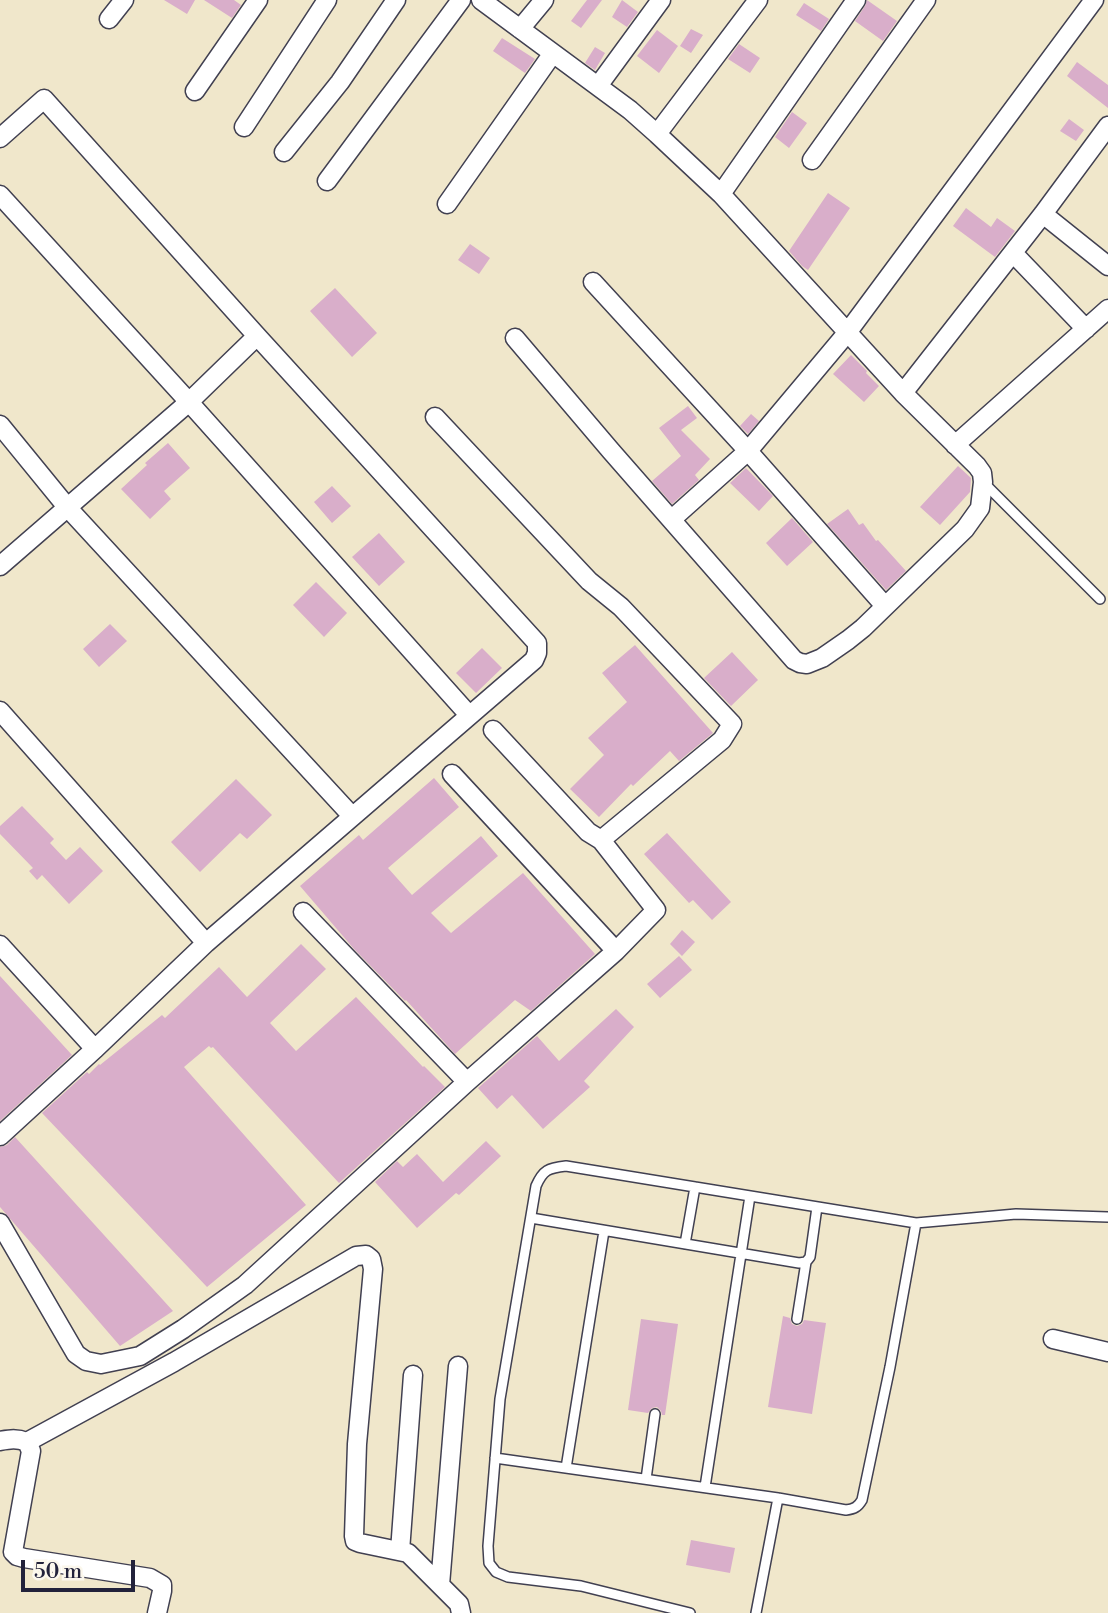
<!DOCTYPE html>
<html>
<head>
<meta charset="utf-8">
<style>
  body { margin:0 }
  #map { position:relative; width:1108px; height:1613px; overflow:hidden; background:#f0e7cb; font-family:"Libre Bodoni",serif }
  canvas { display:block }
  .scale { position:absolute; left:21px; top:1560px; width:114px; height:32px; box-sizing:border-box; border:4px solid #22223b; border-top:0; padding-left:9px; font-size:21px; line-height:24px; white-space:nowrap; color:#22223b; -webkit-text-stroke:5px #fbf7ec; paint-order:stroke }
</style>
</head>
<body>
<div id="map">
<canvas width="1108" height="1613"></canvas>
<div class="scale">50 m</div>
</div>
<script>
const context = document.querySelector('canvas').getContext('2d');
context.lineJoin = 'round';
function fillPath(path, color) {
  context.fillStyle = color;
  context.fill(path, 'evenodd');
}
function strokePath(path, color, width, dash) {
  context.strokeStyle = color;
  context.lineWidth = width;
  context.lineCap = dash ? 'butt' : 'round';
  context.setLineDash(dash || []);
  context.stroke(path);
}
fillPath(new Path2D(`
  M 164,0 L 195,0 L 187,14 Z
  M 204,0 L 234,0 L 241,5 L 232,18 Z
  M 587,0 L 602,0 L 581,28 L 571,21 Z
  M 622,0 L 638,12 L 627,27 L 612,17 Z
  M 867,0 L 897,21 L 883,41 L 855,21 L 865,6 Z
  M 804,3 L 829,19 L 821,31 L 796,15 Z
  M 691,29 L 703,35 L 691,53 L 680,46 Z
  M 657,30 L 678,46 L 659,73 L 637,56 Z
  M 502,38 L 535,59 L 525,73 L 493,51 Z
  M 739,44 L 760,58 L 750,73 L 728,59 Z
  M 595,47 L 605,53 L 595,70 L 585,63 Z
  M 1077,62 L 1108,85 L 1108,108 L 1067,76 Z
  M 792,112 L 807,123 L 789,148 L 775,137 Z
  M 1069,119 L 1084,130 L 1076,141 L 1060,131 Z
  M 828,193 L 850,208 L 808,270 L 802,266 L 789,251 Z
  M 966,208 L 991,227 L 997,218 L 1015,231 L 995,257 L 953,226 Z
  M 470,244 L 490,258 L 479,274 L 458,260 Z
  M 335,288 L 377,333 L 352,357 L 310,311 Z
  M 851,355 L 867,371 L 866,373 L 879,386 L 864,402 L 833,374 Z
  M 688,406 L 697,418 L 681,430 L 710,459 L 695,475 L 699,480 L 672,504 L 652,481 L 681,456 L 659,428 Z
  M 751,414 L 759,421 L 748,434 L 740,426 Z
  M 168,443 L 190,468 L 164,491 L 171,499 L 150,519 L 121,489 L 147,465 L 145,463 Z
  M 958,466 L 971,478 L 970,492 L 940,525 L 920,507 Z
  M 746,468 L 773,496 L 759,511 L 730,483 Z
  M 332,486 L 351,506 L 332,523 L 314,502 Z
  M 848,509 L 859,525 L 863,523 L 876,541 L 878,540 L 906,571 L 886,590 L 827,524 Z
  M 792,518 L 813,542 L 787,566 L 766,543 Z
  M 379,533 L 405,562 L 379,586 L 352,557 Z
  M 316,582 L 347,613 L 324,637 L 293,605 Z
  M 110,624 L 127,641 L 99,667 L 83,649 Z
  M 635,645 L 713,733 L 679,761 L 670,751 L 633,786 L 631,784 L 599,817 L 570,789 L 604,755 L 588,738 L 627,702 L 602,673 Z
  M 482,648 L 502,668 L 476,693 L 456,673 Z
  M 732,652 L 758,680 L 731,706 L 704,678 Z
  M 434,778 L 459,807 L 388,868 L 412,895 L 481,836 L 498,856 L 431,913 L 451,933 L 523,873 L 595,954 L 531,1011 L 515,1000 L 455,1054 L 406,1000 L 405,1001 L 354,949 L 300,886 L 359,835 L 363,840 Z
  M 236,779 L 272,815 L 247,839 L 240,833 L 200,872 L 171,842 Z
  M 22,806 L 54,839 L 50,843 L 66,860 L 80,847 L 103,871 L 69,904 L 42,875 L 37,880 L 29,871 L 33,868 L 0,834 L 0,826 Z
  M 667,833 L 731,902 L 712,920 L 693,900 L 689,903 L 644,854 Z
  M 682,930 L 695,942 L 682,956 L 670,944 Z
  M 301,944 L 326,969 L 270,1023 L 296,1051 L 356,997 L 423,1067 L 424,1066 L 445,1087 L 339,1183 L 213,1047 L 211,1048 L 209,1046 L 184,1067 L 306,1205 L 207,1287 L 42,1113 L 87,1072 L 89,1074 L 99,1064 L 100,1065 L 162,1015 L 165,1018 L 219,967 L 247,997 Z
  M 679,956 L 692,970 L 660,998 L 647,984 Z
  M 0,976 L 72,1055 L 0,1121 Z
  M 616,1009 L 634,1027 L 584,1081 L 590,1087 L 543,1129 L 512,1095 L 497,1109 L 478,1088 L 537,1036 L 559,1061 Z
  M 15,1137 L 173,1311 L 120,1346 L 0,1207 L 0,1147 L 7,1145 Z
  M 486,1141 L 501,1156 L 459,1195 L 456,1193 L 417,1228 L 375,1182 L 397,1161 L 403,1167 L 417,1154 L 443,1182 Z
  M 783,1316 L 790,1318 L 792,1324 L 797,1326 L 802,1324 L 804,1320 L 826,1323 L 812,1414 L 768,1407 Z
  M 641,1319 L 678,1324 L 665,1415 L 662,1415 L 661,1411 L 657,1407 L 652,1408 L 648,1413 L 628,1410 Z
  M 691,1540 L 735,1548 L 730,1573 L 686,1565 Z`), '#d9aeca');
const lane = new Path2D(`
  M 984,483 L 1100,599
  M 531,1218 L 799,1263 L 806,1262 L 810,1257 L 817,1207
  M 685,1244 L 695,1187
  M 797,1319 L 806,1262
  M 495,1458 L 778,1498 L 846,1510 C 854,1509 858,1507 862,1500 L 890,1367 L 916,1223
  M 566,1468 L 604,1231
  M 646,1479 L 655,1414
  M 705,1487 L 750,1196
  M 690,1613 L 581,1586 L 508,1577 L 496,1572 L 489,1563 L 488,1546 L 500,1399 L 536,1186 C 543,1170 548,1168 566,1166 L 916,1223 L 1016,1214 L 1108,1217
  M 756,1613 L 778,1498`);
const street = new Path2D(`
  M 481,0 L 630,110 L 657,134 L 721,194 L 903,393 L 977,466 L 982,473 L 983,482 L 980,508 L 965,529 L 863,628 L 848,640 L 822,658 L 807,664 L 800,663 L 794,660 L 611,451 L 515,338
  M 109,19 L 124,0
  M 520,29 L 544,0
  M 598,86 L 661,0
  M 195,91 L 258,0
  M 244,127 L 327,0
  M 657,134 L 758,0
  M 0,138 L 44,99 L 257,336 L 537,643 L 537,653 L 534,660 L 206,943 L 95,1049 L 0,1136
  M 284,152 L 340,82 L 396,0
  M 812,160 L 926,0
  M 327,181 L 461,0
  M 721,194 L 856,0
  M 0,195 L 189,402 L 469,715
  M 447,204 L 553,53
  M 1043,214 L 1108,266
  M 1013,253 L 1086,329
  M 593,282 L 748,451 L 885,606
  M 903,393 L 1043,214 L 1108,126
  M 435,417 L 589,581 L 621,607 L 732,724 L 722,740 L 601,840
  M 0,425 L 67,507 L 352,816
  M 955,445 L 1108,309
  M 672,519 L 748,451 L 847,333 L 1094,0
  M 0,566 L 189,402 L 257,336
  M 0,711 L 206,943
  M 452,774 L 616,951
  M 303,912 L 467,1082
  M 0,945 L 95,1049
  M 0,1223 L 76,1354 L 86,1361 L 101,1364 L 140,1356 L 183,1329 L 245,1285 L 467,1082 L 616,951 L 656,910 L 601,840 L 588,832 L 493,730
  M 1053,1339 L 1108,1352
  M 0,1441 C 10,1439 17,1438 27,1442 L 31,1451 L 13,1552 L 17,1556 L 24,1558 L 150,1578 L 162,1585 L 162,1591 L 157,1613
  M 27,1442 L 174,1362 L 356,1256 L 366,1255 L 371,1259 L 373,1269 L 357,1444 L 354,1536 L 355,1541 L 360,1543 L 408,1553 L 459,1604 L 461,1613
  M 400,1551 L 413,1375
  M 440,1585 L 458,1366`);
strokePath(lane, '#414051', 12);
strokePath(street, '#414051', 21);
strokePath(lane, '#fff', 9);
strokePath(street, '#fff', 18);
</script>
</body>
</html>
